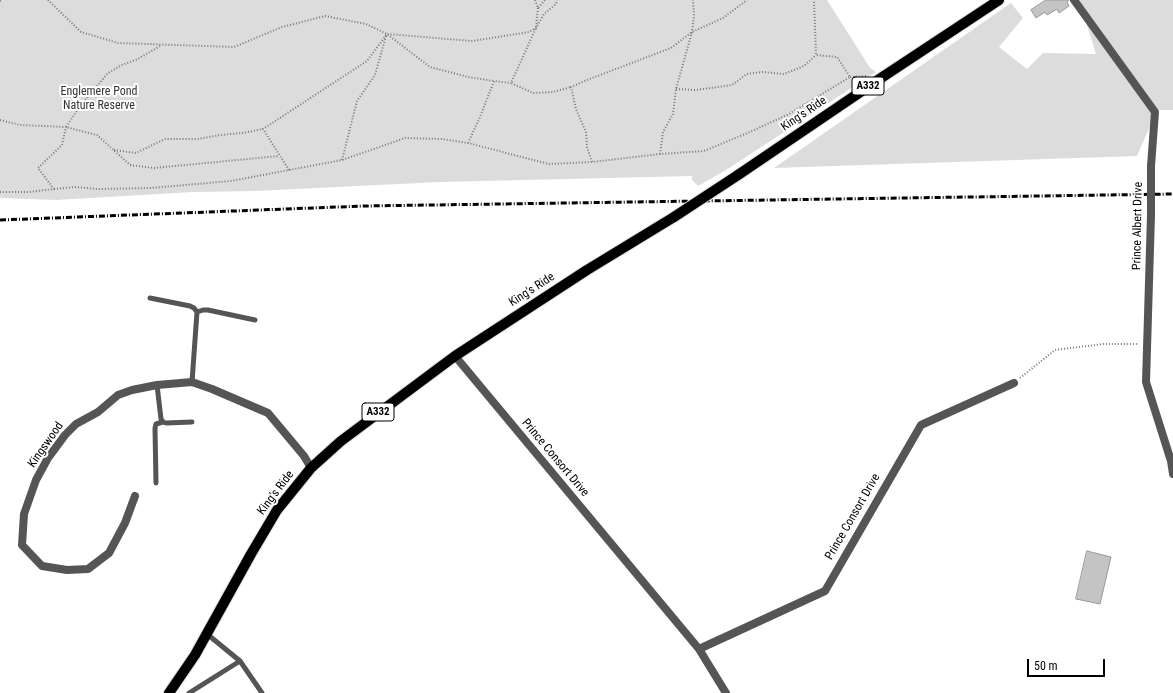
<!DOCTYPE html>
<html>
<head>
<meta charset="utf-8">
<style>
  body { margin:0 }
  #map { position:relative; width:1173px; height:693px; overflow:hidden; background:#fff; font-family:"Roboto Condensed",sans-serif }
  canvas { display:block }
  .scale { position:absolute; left:1027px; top:659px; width:78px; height:18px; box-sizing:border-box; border:2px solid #000; border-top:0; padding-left:5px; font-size:12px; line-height:14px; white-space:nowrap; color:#000; -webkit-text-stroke:3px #fff; paint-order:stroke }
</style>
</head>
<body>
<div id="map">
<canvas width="1173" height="693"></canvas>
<div class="scale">50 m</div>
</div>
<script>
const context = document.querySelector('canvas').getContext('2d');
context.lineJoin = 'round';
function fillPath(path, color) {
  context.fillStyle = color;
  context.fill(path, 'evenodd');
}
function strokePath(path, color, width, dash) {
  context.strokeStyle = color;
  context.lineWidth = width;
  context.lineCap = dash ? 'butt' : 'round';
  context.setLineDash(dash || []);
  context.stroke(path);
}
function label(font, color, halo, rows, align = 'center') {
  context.font = font + ' "Roboto Condensed",sans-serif';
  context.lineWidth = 4;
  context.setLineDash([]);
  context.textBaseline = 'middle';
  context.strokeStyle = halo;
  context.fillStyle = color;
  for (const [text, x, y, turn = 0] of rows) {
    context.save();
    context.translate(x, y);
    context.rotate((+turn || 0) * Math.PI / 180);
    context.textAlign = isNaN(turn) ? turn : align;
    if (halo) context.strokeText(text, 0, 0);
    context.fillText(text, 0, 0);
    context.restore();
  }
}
fillPath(new Path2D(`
  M 0,0 L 827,0 L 870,68 L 876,72 L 726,170 L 698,186 L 692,180 L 692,176 L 440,182 L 255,191 L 193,192 L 56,200 L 0,198 Z
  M 1079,0 L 1173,0 L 1173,110 L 1157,110 L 1137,156 L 774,168 L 1011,3 L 1023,18 L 999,47 L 1027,69 L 1043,53 L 1096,54 Z`), '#dcdcdc');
const building = new Path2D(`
  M 1046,0 L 1069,0 L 1067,2 L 1069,6 L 1059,13 L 1057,9 L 1047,15 L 1045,12 L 1036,18 L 1031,10 Z
  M 1087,551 L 1111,557 L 1100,604 L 1076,599 Z`);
fillPath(building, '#c4c4c4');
strokePath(building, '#999', 1);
const primary = new Path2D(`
  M 738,175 L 881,78 L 999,0
  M 169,693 L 195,655 L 251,554 L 277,510 L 311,468 L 341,441 L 455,356 L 587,270 L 674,217`);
strokePath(primary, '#dbdbdb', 12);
strokePath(new Path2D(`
  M 48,0 L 81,32 L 118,43 L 234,47 L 282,27 L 325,16 L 366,24 L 387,34 L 430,67 L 468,77 L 494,81
  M 535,0 L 538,8 L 545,0
  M 0,1 L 1,0
  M 538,8 L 536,28 L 511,83 L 533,93 L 553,92 L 571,87
  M 160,46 L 138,59 L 122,65 L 108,73 L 80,106 L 66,127 L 97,135 L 130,165 L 154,168 L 279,156
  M 850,77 L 866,76
  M 676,89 L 696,90 L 732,85 L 747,74 L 762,72 L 784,74 L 804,66 L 816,55
  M 0,120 L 20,125 L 66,127 L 62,145 L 38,168 L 54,189 L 29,192 L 0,192
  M 468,143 L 480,117 L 494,81 L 511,83
  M 114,150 L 136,153 L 165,139 L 198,139 L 220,135 L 243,133 L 263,129
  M 660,154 L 663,132 L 673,114 L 676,89 L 692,32 L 694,16 L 693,0
  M 342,160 L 357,101 L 375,75 L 386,36
  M 592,162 L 587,147 L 586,132 L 576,109 L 571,87 L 587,80 L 671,48 L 692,32 L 723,18 L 747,0
  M 289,170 L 263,129 L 367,61 L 387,34 L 472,41 L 529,32 L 536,28 L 544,14 L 556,4 L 557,0
  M 54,189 L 75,187 L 98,189 L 151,188 L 231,181 L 342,160 L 405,138 L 442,139 L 468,143 L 549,164 L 592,162 L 660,154 L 704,151 L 750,132 L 789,114 L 850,77 L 837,57 L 816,55 L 814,0
  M 1020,378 L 1055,350 L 1103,344 L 1139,344`), '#777', 2, [1, 2]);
strokePath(new Path2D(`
  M 150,298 L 190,306 L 194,308 L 197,312 L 192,382
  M 197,312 L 203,310 L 208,310 L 255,320
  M 157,385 L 161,419 L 163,422 L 166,423 L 192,422
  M 156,483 L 155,428 L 156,424 L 163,422
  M 207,634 L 240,661 L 262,693
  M 189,693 L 240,661`), '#555', 5);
strokePath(new Path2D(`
  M 1074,0 L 1155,112 L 1151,166
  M 1151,215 L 1146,382 L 1171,461 L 1173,474
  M 455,356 L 699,649 L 726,693
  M 135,496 L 125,523 L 109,553 L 88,569 L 67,570 L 42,566 L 22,545 L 24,514 L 36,480 L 48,458 L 65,435 L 76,424 L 98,412 L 118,395 L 132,390 L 157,385 L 192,382 L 212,389 L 268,413 L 304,456 L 311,468
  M 699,649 L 825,591 L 921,425 L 1014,383`), '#555', 8);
strokePath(primary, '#000', 10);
strokePath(new Path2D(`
  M 0,220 L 364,206 L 1173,194`), '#000', 3, [6, 2, 1, 2]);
const primaryBridge = new Path2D(`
  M 674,217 L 738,175`);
strokePath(primaryBridge, '#dbdbdb', 12, []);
strokePath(new Path2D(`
  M 1151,166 L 1151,215`), '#555', 8);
strokePath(primaryBridge, '#000', 10);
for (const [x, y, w] of [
  [868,86,32],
  [378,412,32]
]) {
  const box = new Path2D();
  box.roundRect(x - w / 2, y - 9, w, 18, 3);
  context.fillStyle = '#fff';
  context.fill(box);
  strokePath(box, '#000', 1);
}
label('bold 11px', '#000', null, [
  ["A332",868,86],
  ["A332",378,412]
]);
label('12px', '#333', '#fff', [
  ["Englemere Pond",99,92],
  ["Nature Reserve",99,106]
]);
label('12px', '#000', '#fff', [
  ["King's Ride",804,114,-34],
  ["Prince Albert Drive",1138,226,-89],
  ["King's Ride",532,290,-33],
  ["Kingswood",46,445,-55],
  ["Prince Consort Drive",555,458,50],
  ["King's Ride",276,493,-53],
  ["Prince Consort Drive",853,517,-60]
]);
</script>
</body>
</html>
